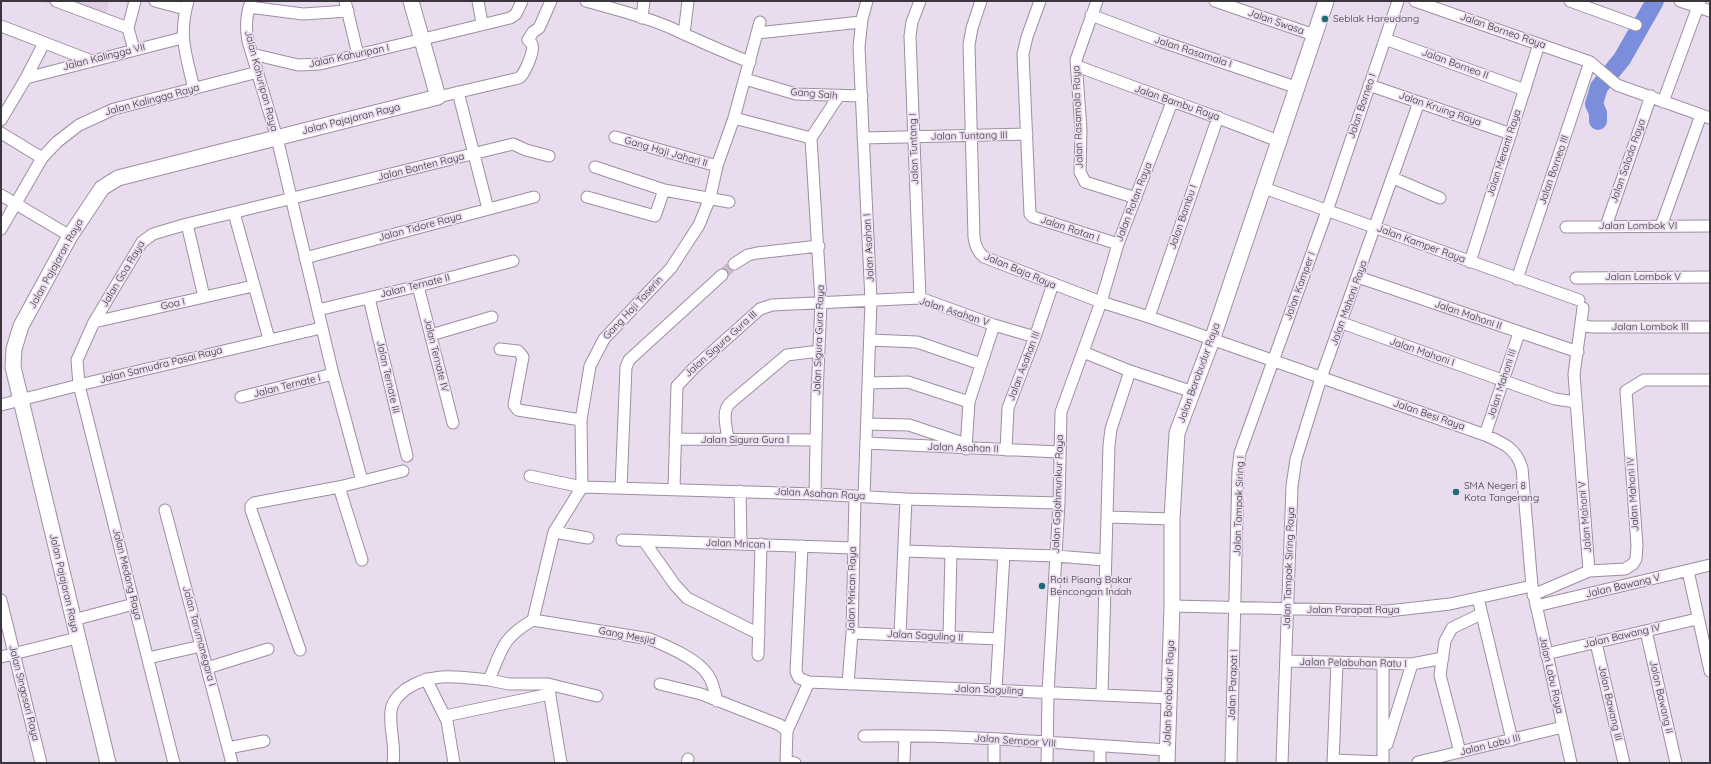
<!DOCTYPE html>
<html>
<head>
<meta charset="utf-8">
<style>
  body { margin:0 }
  #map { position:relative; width:1711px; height:764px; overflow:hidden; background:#eadcef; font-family:Quicksand,sans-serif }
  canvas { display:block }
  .frame { position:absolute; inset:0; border:2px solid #3b363d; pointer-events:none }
</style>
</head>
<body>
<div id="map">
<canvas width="1711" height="764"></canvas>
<div class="frame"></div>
</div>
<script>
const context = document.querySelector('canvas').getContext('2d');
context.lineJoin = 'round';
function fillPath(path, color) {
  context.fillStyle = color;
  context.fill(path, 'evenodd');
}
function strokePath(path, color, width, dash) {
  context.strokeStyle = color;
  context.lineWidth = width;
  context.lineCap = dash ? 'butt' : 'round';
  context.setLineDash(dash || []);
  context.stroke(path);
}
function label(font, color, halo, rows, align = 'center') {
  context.font = font + ' Quicksand,sans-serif';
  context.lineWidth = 3.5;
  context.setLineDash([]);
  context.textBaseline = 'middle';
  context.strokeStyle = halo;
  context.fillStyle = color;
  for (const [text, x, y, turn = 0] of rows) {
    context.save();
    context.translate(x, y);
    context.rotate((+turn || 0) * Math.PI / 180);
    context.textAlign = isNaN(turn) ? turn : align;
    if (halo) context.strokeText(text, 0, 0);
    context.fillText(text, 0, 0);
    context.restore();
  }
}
fillPath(new Path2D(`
  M 36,1 L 109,1 L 106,16 Z`), '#dfcde5');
strokePath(new Path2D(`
  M 1598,121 L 1598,113 L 1594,104 L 1599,87 L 1622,59 L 1655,1`), '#7b8edb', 18);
strokePath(new Path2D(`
  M 722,275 L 734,264`), '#c7bbcb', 11, [11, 5.5]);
const street = new Path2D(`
  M 56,1 L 128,28
  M 155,1 L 185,9
  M 188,1 C 178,36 186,54 194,89
  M 251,1 C 246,15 245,26 248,41 L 277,138 L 333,374 L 362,481
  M 345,1 L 358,55
  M 478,1 L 482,23
  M 586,1 C 614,9 644,16 671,28 C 697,40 723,52 750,62
  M 981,1 L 972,28 L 969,45 L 974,237 C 975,245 977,252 984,257 L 1101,302 L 1149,317 L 1485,435 C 1503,443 1516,448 1522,468 L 1532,586 L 1571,763
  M 1040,1 L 1027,37 L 1023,54 L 1030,214 L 1033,217 L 1118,244
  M 1097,1 L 1076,60 L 1081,130 L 1080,172 L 1085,182 L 1136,198
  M 1215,1 L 1314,35
  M 1415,1 L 1590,62 L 1617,85 L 1710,118
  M 1570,1 L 1636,25
  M 1680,1 L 1710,11
  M 249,7 L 303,14 L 348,11
  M 1091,15 L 1160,41 L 1295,87
  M 642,18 L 644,1
  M 1,26 L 89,60
  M 757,33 L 861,22
  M 684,34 L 688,1
  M 1385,39 L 1525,90
  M 134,50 L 128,28 L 135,1
  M 252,54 L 298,65 L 320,64 L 510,18 L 516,14 L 522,1
  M 1077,66 C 1143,91 1211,114 1278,141
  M 26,78 L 182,38
  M 745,79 L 796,94 L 862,96
  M 1369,85 L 1511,134
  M 458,92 L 488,209
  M 438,97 L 519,78 C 524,75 535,51 532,45 C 532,43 529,41 528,40 L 533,32 L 539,28 L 551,1
  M 1663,102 L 1700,1
  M 734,118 L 811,138
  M 1,120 L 26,78 L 44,43
  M 1,133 L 42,158
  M 615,137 L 717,166
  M 811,138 L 821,302 L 817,395 L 815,494
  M 811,138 L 838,97
  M 863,138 L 1027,134
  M 595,167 L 664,190 L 729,202
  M 1393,178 L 1440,198
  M 1264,188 L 1579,300
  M 1,195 L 70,236
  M 587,197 L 655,216 L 664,190
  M 234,213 L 269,339
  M 187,224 L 204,297
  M 1606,226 L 1651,96
  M 1661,226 L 1701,115
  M 1566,227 L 1710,226
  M 1,229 L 42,158 L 57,142 L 79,125 L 114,109 L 258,72
  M 305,258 L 534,197
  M 1470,262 L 1539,44
  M 734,264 L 748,255 L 757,253 L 819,246
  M 1358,277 L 1578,352
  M 1576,278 L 1710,277
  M 1517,279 L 1590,62
  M 418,286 L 453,423
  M 369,298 L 407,456
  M 920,298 L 910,36 L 912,22 L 920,1
  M 1583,308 L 1574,374 L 1589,571
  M 318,310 L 418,286 L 513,261
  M 1149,317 L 1218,117
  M 94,322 L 253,286
  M 1342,323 L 1555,399 L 1576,402
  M 1582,325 L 1591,327 L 1710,327
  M 431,335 L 492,317
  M 870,340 L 917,342 L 981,364
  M 500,349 L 518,351 L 523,357 L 514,405 L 518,410 L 581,420
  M 1083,352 L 1130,371 L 1193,392
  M 868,383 L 908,382 L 969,402
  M 241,397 L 333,374
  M 1,405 L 79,385 L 321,328
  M 867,424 L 909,425 L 966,444
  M 1485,435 L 1519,333
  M 675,439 L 816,440
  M 728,440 C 727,428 721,412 730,403 L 787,355 L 819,351
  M 866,443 L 1059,452
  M 966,449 L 969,402 L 994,325
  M 1006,450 L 1008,408 L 1035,337 L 1053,284
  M 530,476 L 582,487 L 815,494 L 906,499 L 1059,503
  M 621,488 L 626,367 L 629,360 L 722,275
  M 674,489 L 677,386 L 694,368 L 760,309 L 772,305 L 920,298 L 994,325 L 1035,337
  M 740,491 L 741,544
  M 864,496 L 871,301 L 859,47 L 862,19 L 867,1
  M 165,510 L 232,763
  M 1107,517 L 1172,519
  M 554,532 L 588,538
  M 622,540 L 853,548
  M 644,541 L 675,585 L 687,598 L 759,634
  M 802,546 L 796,672 L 799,678 L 809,682 L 1170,698
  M 904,551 L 1056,556 L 1105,560
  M 362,560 L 339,487 L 403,471
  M 1688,571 L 1710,671
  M 1533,595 L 1589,571 L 1625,569 L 1633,564 L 1636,559 L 1637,546 L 1626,391 L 1644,380 L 1710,380
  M 1478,598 L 1512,740
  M 1,600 L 41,763
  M 1172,606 L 1388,611 L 1450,604 L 1532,586
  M 1536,606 L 1710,565
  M 73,620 L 134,604
  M 533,620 L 650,639 C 667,646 698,659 708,675 C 713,682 715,692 717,701
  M 1646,631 L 1676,763
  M 852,633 L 999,639
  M 900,634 L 906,499
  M 949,637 L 951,552
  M 1596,643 L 1624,763
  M 300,650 L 251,510 L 251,506 L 254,503 L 339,487
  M 1546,654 L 1697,619
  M 758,655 L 761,544
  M 1,657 L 77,638
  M 148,658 L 201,646
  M 1287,661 L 1412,664 L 1443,658
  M 207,668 L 268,649
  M 426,679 L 447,721 L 454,763
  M 489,680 L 509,684 L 548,684 L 561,763
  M 548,684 L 597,696
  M 660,684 L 701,694 L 780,725 L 787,731 L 809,682
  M 848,684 L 852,633 L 855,496
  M 996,690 L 1004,554
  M 1102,694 L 1109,445 L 1111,429 L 1130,371
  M 445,716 L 550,694
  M 787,731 L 786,761 L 795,763
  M 864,736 C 965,734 1066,744 1167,750
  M 1387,744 L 1412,664
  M 228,748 L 264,741
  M 1460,752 L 1440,675 L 1445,641 L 1452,628 L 1481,614
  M 1334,760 L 1383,762
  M 1418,762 L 1563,727
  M 174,763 L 79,385 L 77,360 L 94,322 L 142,242 L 153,234 L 187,224 L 513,144 L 526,150 L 549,156
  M 393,763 C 396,745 389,729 391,711 C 392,701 399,695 406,689 C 433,671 459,677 489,680 C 502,649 502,638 533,620 L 554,532 L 582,487 L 581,420 L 590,366 L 604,339 L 671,268 L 699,225 L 710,198 L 717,166 L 734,118 L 760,22
  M 687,763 L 688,759
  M 904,763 L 905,736
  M 994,763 L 994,739
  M 1047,763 L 1048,692 L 1059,503 L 1061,412 L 1101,302 L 1118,244 L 1172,102
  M 1100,763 L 1100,746
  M 1231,763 L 1238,470 L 1240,453 L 1327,211 L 1398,1
  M 1282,763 L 1292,486 L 1296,459 L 1321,378 L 1419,102
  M 1333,763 L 1337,663
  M 1383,763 L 1383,664`);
const secondary = new Path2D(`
  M 108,763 L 13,367 L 14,349 L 21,326 L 70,236 L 102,188 L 118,178 L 438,97 L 411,1
  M 1167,763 L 1172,606 L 1172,519 L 1177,433 L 1212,340 L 1326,1`);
strokePath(street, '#9c8fa0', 13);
strokePath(secondary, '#9c8fa0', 17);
strokePath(street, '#fff', 11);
strokePath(secondary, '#fff', 15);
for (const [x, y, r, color] of [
  [1325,19,4,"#216b74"],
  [1456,492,4,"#216b74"],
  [1042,586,4,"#216b74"]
]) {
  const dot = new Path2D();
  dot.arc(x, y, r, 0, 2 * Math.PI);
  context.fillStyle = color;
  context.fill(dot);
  strokePath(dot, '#eadcef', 1.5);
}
label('10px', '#3b363d', '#eadcef', [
  ["Seblak Hareudang",1333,19],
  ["SMA Negeri 8",1464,486],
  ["Kota Tangerang",1464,498],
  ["Roti Pisang Bakar",1050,580],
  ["Bencongan Indah",1050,592]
], 'left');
label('10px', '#3b363d', '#eadcef', [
  ["Jalan Swasa",1276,22,19],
  ["Jalan Borneo Raya",1503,31,19],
  ["Jalan Rasamala I",1193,52,18],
  ["Jalan Kahuripan I",349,56,-12],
  ["Jalan Kalingga VII",104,57,-14],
  ["Jalan Borneo II",1455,64,20],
  ["Jalan Kahuripan Raya",261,81,75],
  ["Gang Saih",814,94,5],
  ["Jalan Kalingga Raya",152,100,-15],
  ["Jalan Bambu Raya",1177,103,19],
  ["Jalan Borneo I",1362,106,-71],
  ["Jalan Kruing Raya",1440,109,19],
  ["Jalan Rasamala Raya",1078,117,-92],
  ["Jalan Pajajaran Raya",351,119,-14],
  ["Jalan Tuntang III",969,136,-1],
  ["Jalan Tuntang I",914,149,-92],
  ["Gang Haji Jahari II",666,152,16],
  ["Jalan Meranti Raya",1504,153,-72],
  ["Jalan Salada Raya",1628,161,-71],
  ["Jalan Banten Raya",421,167,-14],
  ["Jalan Borneo III",1554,170,-71],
  ["Jalan Rotan Raya",1134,202,-69],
  ["Jalan Bambu I",1183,217,-71],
  ["Jalan Lombok VI",1638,226],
  ["Jalan Tidore Raya",420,227,-15],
  ["Jalan Rotan I",1070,229,18],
  ["Jalan Kamper Raya",1421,244,20],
  ["Jalan Asahan I",869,248,-93],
  ["Jalan Pajajaran Raya",56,264,-61],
  ["Jalan Baja Raya",1020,271,23],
  ["Jalan Goa Raya",123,274,-59],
  ["Jalan Lombok V",1643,277],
  ["Jalan Ternate II",415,286,-14],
  ["Jalan Kamper I",1300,286,-70],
  ["Jalan Mahoni Raya",1349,303,-70],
  ["Goa I",173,304,-13],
  ["Gang Haji Taserin",633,308,-47],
  ["Jalan Asahan V",954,312,18],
  ["Jalan Mahoni II",1468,315,19],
  ["Jalan Lombok III",1650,327],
  ["Jalan Sigura Gura Raya",819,340,-88],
  ["Jalan Sigura Gura III",721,344,-42],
  ["Jalan Mahoni I",1422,352,19],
  ["Jalan Ternate IV",436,355,76],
  ["Jalan Samudra Pasai Raya",161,365,-14],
  ["Jalan Asahan III",1024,366,-69],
  ["Jalan Borobudur Raya",1199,373,-70],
  ["Jalan Ternate III",388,377,77],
  ["Jalan Mahoni III",1502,384,-72],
  ["Jalan Ternate I",287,386,-14],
  ["Jalan Besi Raya",1429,415,19],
  ["Jalan Sigura Gura I",745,440],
  ["Jalan Asahan II",963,448,2],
  ["Jalan Asahan Raya",820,494,3],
  ["Jalan Gajahmunkur Raya",1058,494,-88],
  ["Jalan Mahoni IV",1633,494,-94],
  ["Jalan Tampak Siring I",1239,506,-88],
  ["Jalan Mahoni V",1585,517,-95],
  ["Jalan Mrican I",738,544,2],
  ["Jalan Tampak Siring Raya",1289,568,-88],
  ["Jalan Medang Raya",127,574,76],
  ["Jalan Pajajaran Raya",64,583,77],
  ["Jalan Bawang V",1623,586,-13],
  ["Jalan Mrican Raya",852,590,-89],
  ["Jalan Parapat Raya",1353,610],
  ["Jalan Tarumanegara I",199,636,75],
  ["Gang Mesjid",627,636,11],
  ["Jalan Saguling II",925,636,3],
  ["Jalan Bawang IV",1622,636,-13],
  ["Jalan Pelabuhan Ratu I",1353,663,1],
  ["Jalan Labu Raya",1551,675,77],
  ["Jalan Parapat I",1233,685,-88],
  ["Jalan Saguling",989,690,2],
  ["Jalan Singosari Raya",24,693,76],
  ["Jalan Borobudur Raya",1169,693,-88],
  ["Jalan Bawang II",1661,697,77],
  ["Jalan Bawang III",1610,703,77],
  ["Jalan Sempor VIII",1015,741,4],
  ["Jalan Labu III",1490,745,-14]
]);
</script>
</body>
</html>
